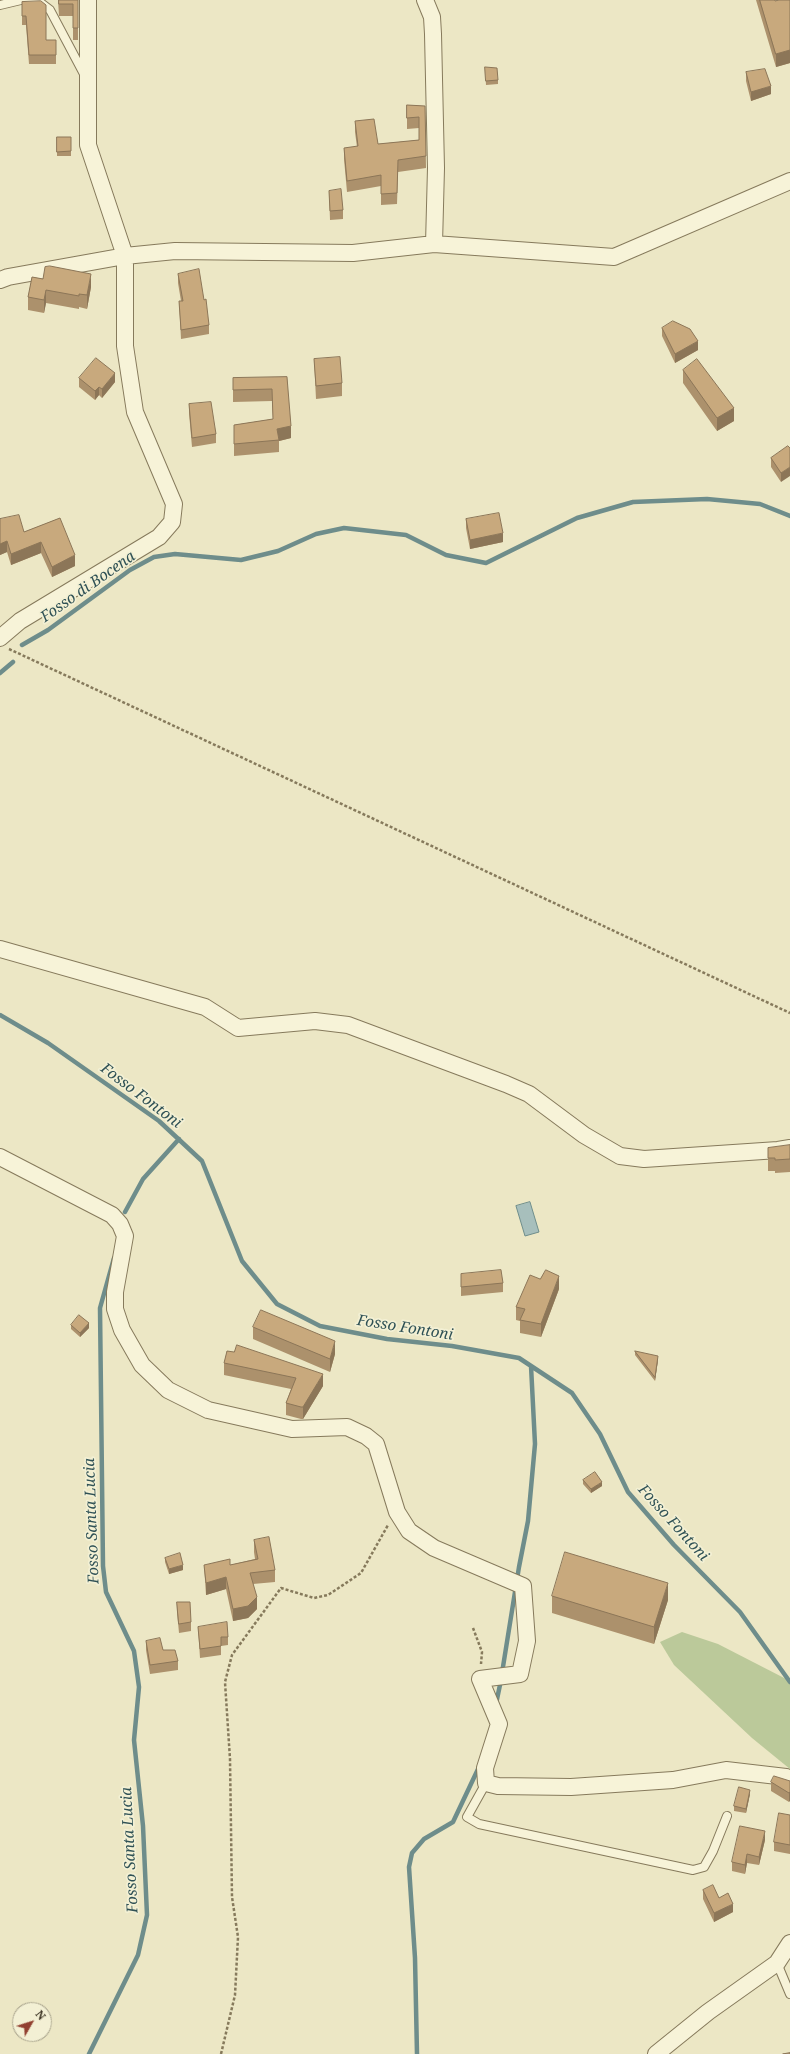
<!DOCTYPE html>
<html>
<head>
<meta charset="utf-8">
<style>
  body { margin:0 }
  #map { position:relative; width:790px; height:2054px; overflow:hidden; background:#ece7c5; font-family:"Noto Serif",serif }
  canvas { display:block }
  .north { position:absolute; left:12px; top:2002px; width:40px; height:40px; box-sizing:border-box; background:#f3f0d4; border:1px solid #a8a38c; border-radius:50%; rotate:51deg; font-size:11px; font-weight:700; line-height:16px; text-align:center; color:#372f1f }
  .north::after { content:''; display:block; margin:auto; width:14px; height:18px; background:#914030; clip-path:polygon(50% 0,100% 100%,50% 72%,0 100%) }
</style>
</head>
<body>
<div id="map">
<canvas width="790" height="2054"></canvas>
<div class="north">N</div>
</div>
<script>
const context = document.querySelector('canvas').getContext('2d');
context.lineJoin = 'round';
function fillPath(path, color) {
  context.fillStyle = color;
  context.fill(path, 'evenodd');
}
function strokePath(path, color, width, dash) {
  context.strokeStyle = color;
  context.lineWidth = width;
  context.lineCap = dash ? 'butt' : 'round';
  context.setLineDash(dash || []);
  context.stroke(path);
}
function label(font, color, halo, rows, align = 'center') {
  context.font = font + ' "Noto Serif",serif';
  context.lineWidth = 3.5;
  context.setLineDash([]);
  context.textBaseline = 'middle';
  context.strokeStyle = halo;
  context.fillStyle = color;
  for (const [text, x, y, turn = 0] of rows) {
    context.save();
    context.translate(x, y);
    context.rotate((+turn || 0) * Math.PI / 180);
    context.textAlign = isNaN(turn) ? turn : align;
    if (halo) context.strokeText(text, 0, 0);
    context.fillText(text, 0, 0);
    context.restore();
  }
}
fillPath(new Path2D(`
  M 682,1632 L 718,1644 L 790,1681 L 790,1769 L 752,1738 L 674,1665 L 660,1642 Z`), '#bbc99a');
const water = new Path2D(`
  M 530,1202 L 539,1232 L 525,1236 L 516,1206 Z`);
fillPath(water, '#a7bfbc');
strokePath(water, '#6e8d8b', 1);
strokePath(new Path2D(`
  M 22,645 L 48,630 L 130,570 L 154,557 L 175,554 L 241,560 L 278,551 L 316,534 L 344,528 L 406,535 L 446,555 L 486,563 L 577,518 L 633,502 L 707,499 L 760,504 L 790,516
  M 0,673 L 13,662
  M 0,1015 L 48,1043 L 159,1121 L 202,1161 L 242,1261 L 277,1304 L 320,1326 L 387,1339 L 452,1346 L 519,1358 L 572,1393 L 600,1434 L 628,1492 L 674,1545 L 740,1612 L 790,1682
  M 125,1212 L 143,1179 L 179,1139
  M 502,1673 L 519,1567 L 528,1521 L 535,1444 L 531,1366
  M 496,1704 L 501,1680
  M 89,2054 L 138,1955 L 147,1915 L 143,1826 L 134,1740 L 139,1687 L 134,1651 L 106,1592 L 103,1566 L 100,1308 L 114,1258
  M 417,2054 L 415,1958 L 409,1867 L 412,1853 L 424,1839 L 453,1822 L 479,1767`), '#6e8d8b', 4.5);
const service = new Path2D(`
  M 22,0 L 37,0 L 50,10 L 85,76
  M 0,5 L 21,0
  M 486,1783 L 467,1817 L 479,1824 L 693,1870 L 704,1867 L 713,1851 L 727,1816
  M 777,1963 L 790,1994`);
const minor = new Path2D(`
  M 425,0 L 432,17 L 433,34 L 436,168 L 434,244
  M 0,280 L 8,277 L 125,256 L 175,251 L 353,253 L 434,244 L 614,257 L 790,181
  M 0,638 L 20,621 L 159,537 L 172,522 L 174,504 L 135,412 L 125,346 L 125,256 L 88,145 L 88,0
  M 0,949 L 205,1007 L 238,1028 L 315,1021 L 348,1025 L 506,1084 L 529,1094 L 584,1135 L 620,1156 L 644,1159 L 778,1150 L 790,1148
  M 0,1157 L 112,1215 L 120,1224 L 125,1236 L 115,1292 L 115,1309 L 122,1330 L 142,1365 L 168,1390 L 208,1410 L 292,1429 L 347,1427 L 366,1436 L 376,1444 L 397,1512 L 409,1531 L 434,1548 L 523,1586 L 527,1641 L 520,1674 L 480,1679 L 499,1724 L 485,1768 L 486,1783 L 498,1786 L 571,1787 L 673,1780 L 726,1770 L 786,1777 L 790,1780
  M 656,2054 L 708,2012 L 777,1963 L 790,1943`);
strokePath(service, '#867a5c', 10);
strokePath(minor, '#867a5c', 18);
strokePath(new Path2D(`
  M 9,649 L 790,1013
  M 473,1628 L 482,1652 L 481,1664
  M 221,2054 L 235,1995 L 238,1937 L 232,1897 L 230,1759 L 225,1682 L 232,1655 L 281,1588 L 314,1598 L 328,1595 L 361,1573 L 388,1525`), '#867a5c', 2.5, [3, 2]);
strokePath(service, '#f7f3d8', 8);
strokePath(minor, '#f7f3d8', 16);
fillPath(new Path2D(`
  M 58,0 L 78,0 L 78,40 L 73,40 L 73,16 L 59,16 Z
  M 756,0 L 775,0 L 775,1 L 790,1 L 790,63 L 776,67 Z
  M 22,2 L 46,40 L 56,40 L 56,64 L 29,64 L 26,25 L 22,25 Z
  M 485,67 L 498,80 L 498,84 L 486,85 Z
  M 746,72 L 771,94 L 751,101 L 746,81 Z
  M 407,105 L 425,106 L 426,168 L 398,172 L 397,204 L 381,205 L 381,186 L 347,192 L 344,159 L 344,148 L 357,147 L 355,132 L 355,121 L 378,144 L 419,140 L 419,128 L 407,129 Z
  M 57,137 L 71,137 L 71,156 L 57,156 Z
  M 329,191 L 343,210 L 343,219 L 330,220 Z
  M 178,274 L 209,325 L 209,334 L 181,339 L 179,301 L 181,301 L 178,283 Z
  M 32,277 L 91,287 L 87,309 L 79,307 L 79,309 L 46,303 L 44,313 L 28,310 L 28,297 Z
  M 662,328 L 698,350 L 675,363 L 662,336 Z
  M 314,359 L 342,383 L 342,396 L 316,399 Z
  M 683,370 L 734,421 L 717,431 L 683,383 Z
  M 287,377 L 291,438 L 279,441 L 279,452 L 234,456 L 234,425 L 273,419 L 272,401 L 233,402 L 233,378 Z
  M 79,378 L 115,382 L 102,398 L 99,395 L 95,400 L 79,387 Z
  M 189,404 L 216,434 L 216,443 L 192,447 L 189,413 Z
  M 788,446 L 781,482 L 771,467 L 771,458 Z
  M 60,518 L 75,566 L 52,577 L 41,553 L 11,565 L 7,552 L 0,555 L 0,519 L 24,532 Z
  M 466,519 L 503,542 L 470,549 L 466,528 Z
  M 790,1145 L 790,1172 L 775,1173 L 775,1171 L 768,1171 L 768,1148 Z
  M 461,1274 L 503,1283 L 503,1292 L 461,1296 Z
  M 559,1289 L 541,1337 L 520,1333 L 520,1321 L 516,1320 L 516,1307 Z
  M 71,1325 L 89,1328 L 80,1337 L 71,1329 Z
  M 253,1327 L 335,1354 L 330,1372 L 253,1339 Z
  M 227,1351 L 323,1386 L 303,1419 L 301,1419 L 286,1415 L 286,1403 L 291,1389 L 224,1375 L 224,1363 Z
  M 635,1351 L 658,1360 L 655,1381 L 635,1355 Z
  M 583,1480 L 602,1486 L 591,1493 L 583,1484 Z
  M 254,1540 L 275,1570 L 275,1582 L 253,1584 L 257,1609 L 248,1618 L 233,1621 L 226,1589 L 206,1595 L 204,1565 L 230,1565 L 255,1559 L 254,1552 Z
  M 165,1558 L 183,1570 L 169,1574 L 165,1562 Z
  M 552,1596 L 668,1600 L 654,1644 L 552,1613 Z
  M 177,1602 L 191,1622 L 191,1631 L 179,1633 L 177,1611 Z
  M 198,1627 L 228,1637 L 228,1645 L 221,1646 L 221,1655 L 200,1658 Z
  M 146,1641 L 163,1650 L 178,1661 L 178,1670 L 150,1674 L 146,1650 Z
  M 789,1781 L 789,1802 L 771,1791 L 771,1782 Z
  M 750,1794 L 746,1813 L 734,1811 L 734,1806 Z
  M 790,1815 L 790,1854 L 774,1851 L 774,1842 Z
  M 765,1840 L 759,1865 L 747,1863 L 745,1874 L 732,1871 L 732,1862 Z
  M 703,1890 L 719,1898 L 733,1912 L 714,1922 L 703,1899 Z`), '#ac916c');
fillPath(new Path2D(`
  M 790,50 L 790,63 L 776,67 L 776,54 Z
  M 771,86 L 771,94 L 751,101 L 751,92 Z
  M 91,274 L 91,287 L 87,309 L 87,295 Z
  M 46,290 L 46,303 L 44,313 L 44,300 Z
  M 698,341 L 698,350 L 675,363 L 675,354 Z
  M 115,373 L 115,382 L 102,398 L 102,389 Z
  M 99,387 L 99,395 L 95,400 L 95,391 Z
  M 734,408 L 734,421 L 717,431 L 717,418 Z
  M 291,426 L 291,438 L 279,441 L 277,429 Z
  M 790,467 L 790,476 L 781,482 L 781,473 Z
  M 503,533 L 503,542 L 470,549 L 470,540 Z
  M 7,541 L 7,552 L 0,555 L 0,544 Z
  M 41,542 L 41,553 L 11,565 L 11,554 Z
  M 75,555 L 75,566 L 52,577 L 52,567 Z
  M 559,1276 L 559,1289 L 541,1337 L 541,1324 Z
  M 89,1323 L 89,1328 L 80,1337 L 80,1333 Z
  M 335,1341 L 335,1354 L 330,1372 L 330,1359 Z
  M 658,1356 L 658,1360 L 655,1381 L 655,1377 Z
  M 323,1374 L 323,1386 L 303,1419 L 303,1407 Z
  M 602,1482 L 602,1486 L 591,1493 L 591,1489 Z
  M 183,1565 L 183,1570 L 169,1574 L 169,1569 Z
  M 226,1577 L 226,1589 L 206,1595 L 206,1583 Z
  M 668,1583 L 668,1600 L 654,1644 L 654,1627 Z
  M 257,1597 L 257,1609 L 248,1618 L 233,1621 L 233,1609 Z
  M 750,1790 L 750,1794 L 746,1813 L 746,1809 Z
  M 790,1792 L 790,1801 L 789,1802 L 789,1793 Z
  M 765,1831 L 765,1840 L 759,1865 L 759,1857 Z
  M 747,1854 L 747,1863 L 745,1874 L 745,1865 Z
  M 733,1904 L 733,1912 L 714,1922 L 714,1913 Z`), '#8c7658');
const building = new Path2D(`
  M 59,0 L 78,0 L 78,28 L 73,28 L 73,4 L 59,4 Z
  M 760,0 L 775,0 L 775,1 L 779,0 L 790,0 L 790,50 L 776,54 Z
  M 41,1 L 46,5 L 46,40 L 56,40 L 56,55 L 29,55 L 26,16 L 22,16 L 22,2 Z
  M 485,67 L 497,68 L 498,80 L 486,81 Z
  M 765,69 L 771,86 L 751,92 L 746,72 Z
  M 407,105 L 425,106 L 426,156 L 398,160 L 397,193 L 381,194 L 381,175 L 347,181 L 344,148 L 358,146 L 355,121 L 374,119 L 378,144 L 419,140 L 419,117 L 407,118 Z
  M 57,137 L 71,137 L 71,151 L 57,152 Z
  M 341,189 L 343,210 L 330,211 L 329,191 Z
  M 50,266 L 91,274 L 87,295 L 79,294 L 79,296 L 46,290 L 44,300 L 28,297 L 32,277 L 43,279 L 45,267 Z
  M 199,269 L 204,300 L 206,299 L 209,325 L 181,330 L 179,301 L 183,301 L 178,274 Z
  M 673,321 L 690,329 L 698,341 L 675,354 L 662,328 Z
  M 340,357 L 342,383 L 316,386 L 314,359 Z
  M 96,358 L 115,373 L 102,389 L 99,387 L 95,391 L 79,378 Z
  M 697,359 L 734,408 L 717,418 L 683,370 Z
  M 287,377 L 291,426 L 277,429 L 279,440 L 234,444 L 234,425 L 273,419 L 272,389 L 233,390 L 233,378 Z
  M 211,402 L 216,434 L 192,438 L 189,404 Z
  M 788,446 L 790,448 L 790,467 L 781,473 L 771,458 Z
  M 499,513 L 503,533 L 470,540 L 466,519 Z
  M 19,515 L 24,532 L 60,518 L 75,555 L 52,567 L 41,542 L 11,554 L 7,541 L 0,544 L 0,519 Z
  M 790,1145 L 790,1159 L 775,1160 L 775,1158 L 768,1158 L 768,1148 Z
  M 501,1270 L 503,1283 L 461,1287 L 461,1274 Z
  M 546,1270 L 559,1276 L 541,1324 L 520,1320 L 525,1309 L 516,1307 L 530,1275 L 540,1279 Z
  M 261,1310 L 335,1341 L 330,1359 L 253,1327 Z
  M 79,1315 L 89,1323 L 80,1333 L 71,1325 Z
  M 237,1345 L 323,1374 L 303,1407 L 301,1407 L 286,1403 L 296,1378 L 224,1363 L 227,1351 L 234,1352 Z
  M 635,1351 L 658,1356 L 655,1377 Z
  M 595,1472 L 602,1482 L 591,1489 L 583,1480 Z
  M 269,1537 L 275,1570 L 250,1573 L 257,1597 L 248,1606 L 233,1609 L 226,1577 L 206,1583 L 204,1565 L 230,1559 L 230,1565 L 258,1559 L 254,1540 Z
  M 565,1552 L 668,1583 L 654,1627 L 552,1596 Z
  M 180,1553 L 183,1565 L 169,1569 L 165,1558 Z
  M 177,1602 L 190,1602 L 191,1622 L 179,1624 Z
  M 227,1622 L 228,1637 L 221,1637 L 221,1646 L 200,1649 L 198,1627 Z
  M 160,1638 L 163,1650 L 175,1650 L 178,1661 L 150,1665 L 146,1641 Z
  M 774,1776 L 790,1781 L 790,1792 L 789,1793 L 771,1782 Z
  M 739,1787 L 750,1790 L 746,1809 L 734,1806 Z
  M 779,1813 L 790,1815 L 790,1845 L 774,1842 Z
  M 740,1826 L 765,1831 L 759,1857 L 747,1854 L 745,1865 L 732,1862 Z
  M 713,1885 L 719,1898 L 728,1893 L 733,1904 L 714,1913 L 703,1890 Z
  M 790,2053 L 790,2054 L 783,2054 Z`);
fillPath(building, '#c8a97d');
strokePath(building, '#8c7658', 1);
label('italic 15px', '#2f5155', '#f3f0d4', [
  ["Fosso di Bocena",88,587,-35],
  ["Fosso Fontoni",141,1096,37],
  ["Fosso Fontoni",405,1328,9],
  ["Fosso Santa Lucia",92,1521,-92],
  ["Fosso Fontoni",673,1523,48],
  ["Fosso Santa Lucia",130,1850,-93]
]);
</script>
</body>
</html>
